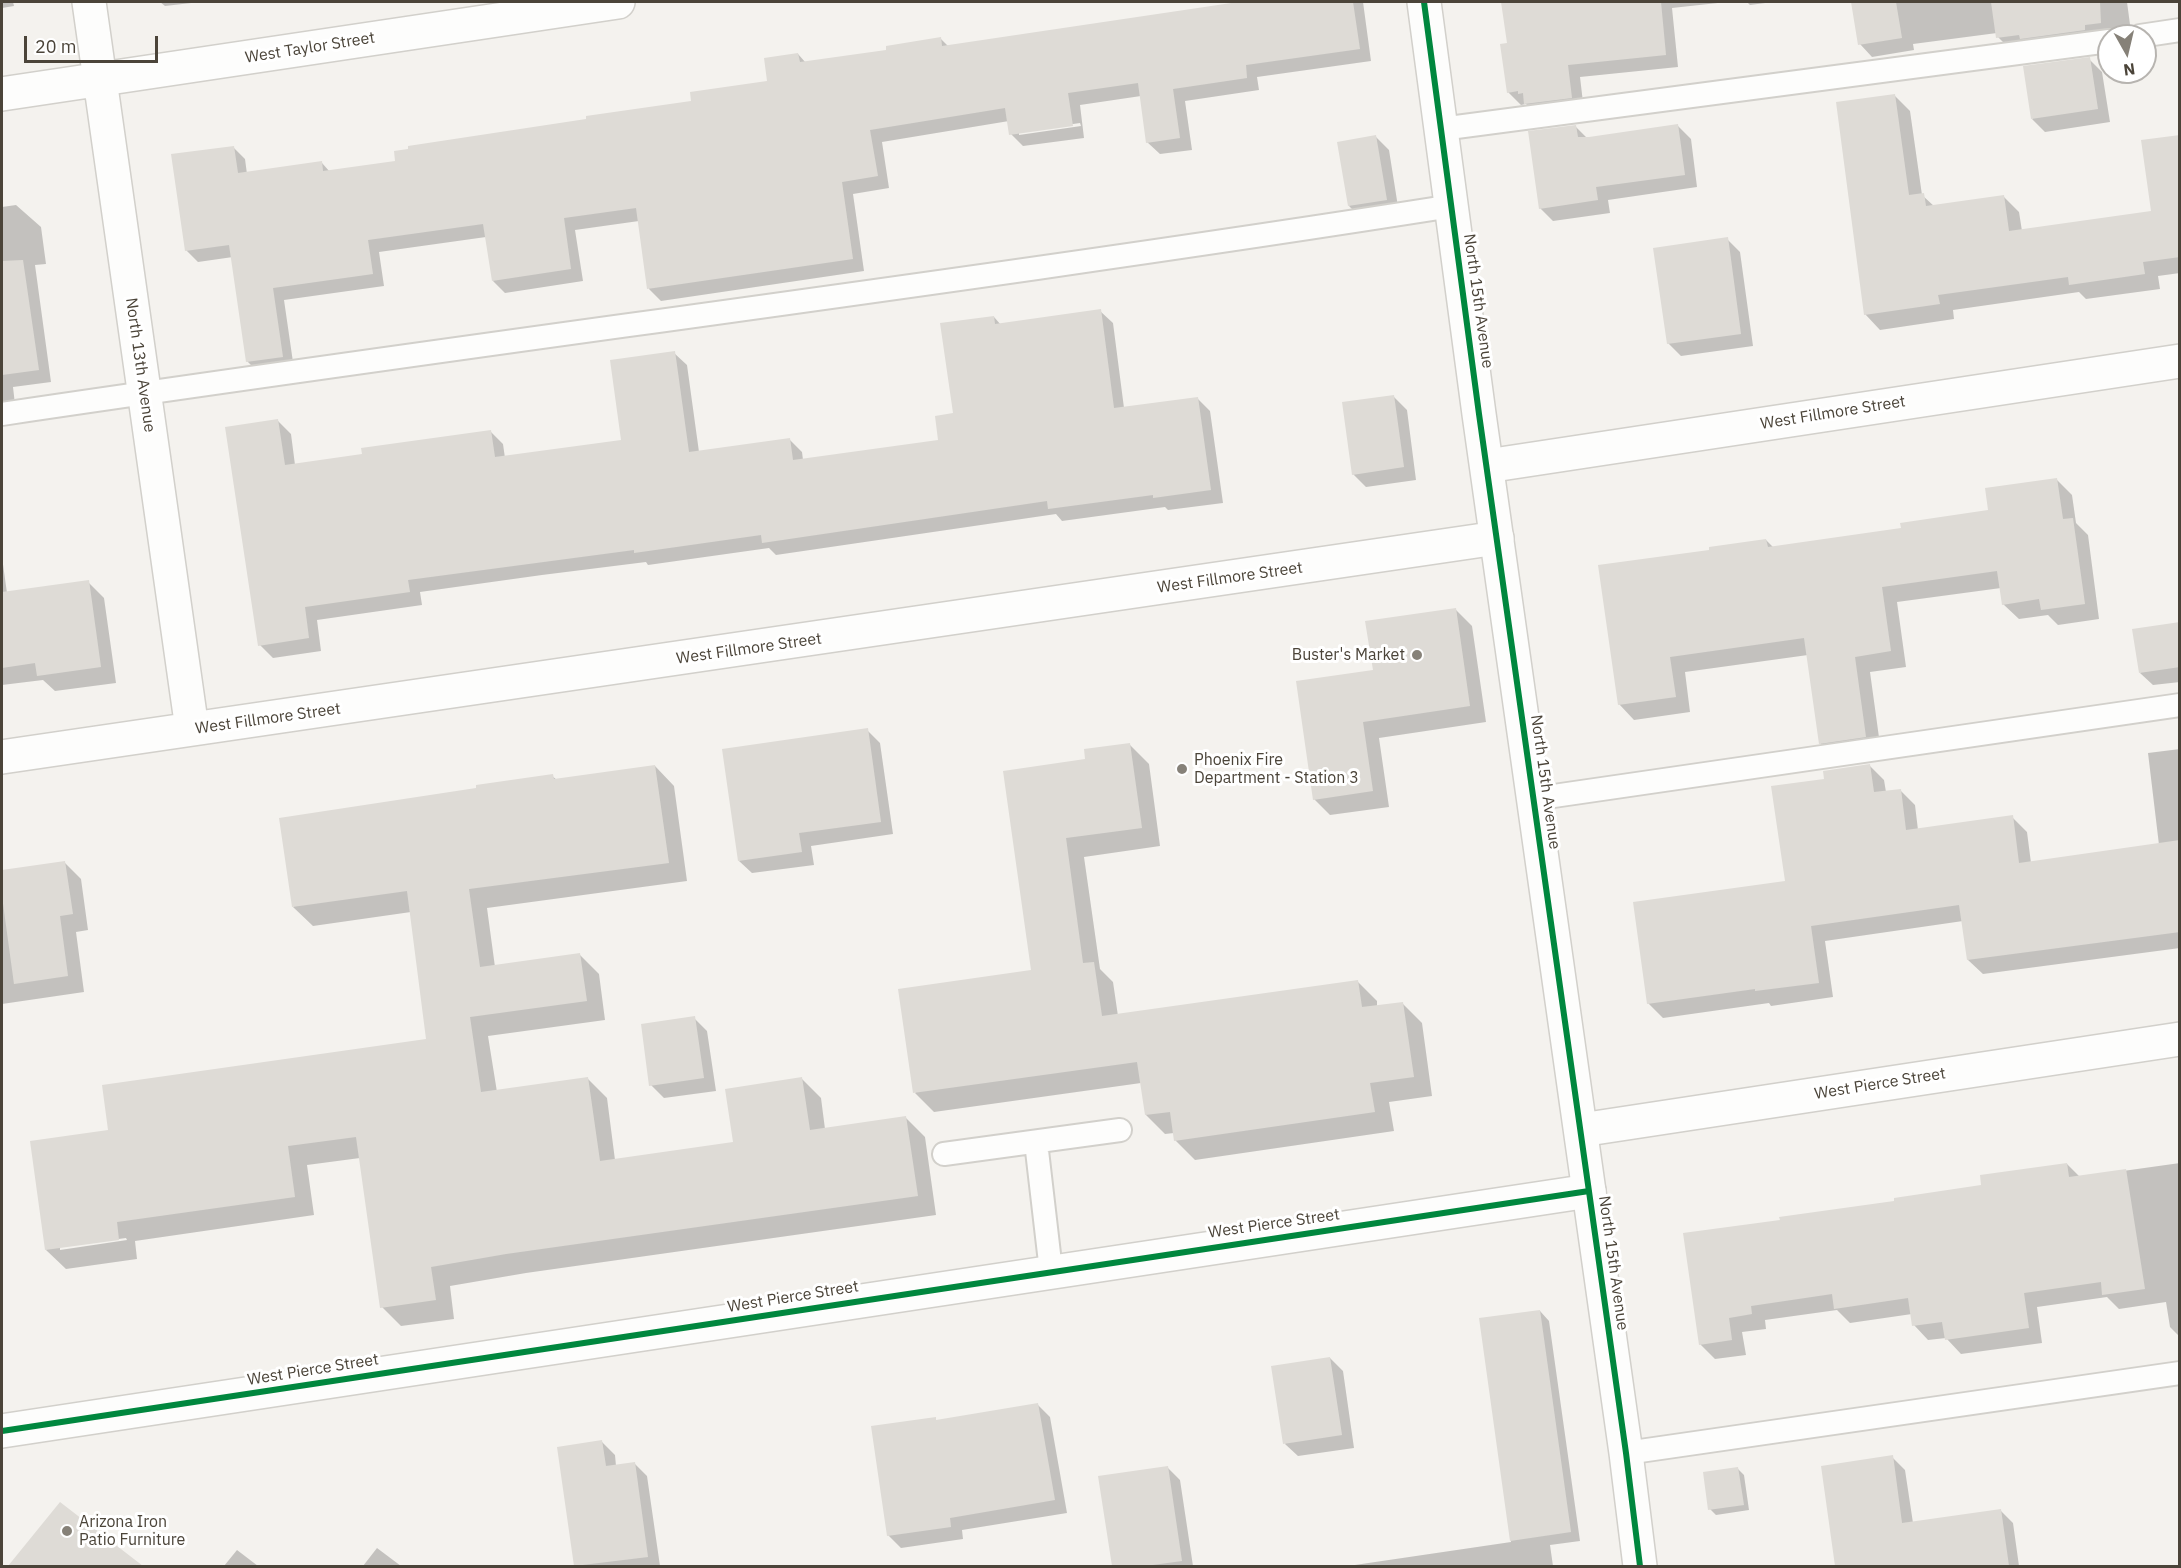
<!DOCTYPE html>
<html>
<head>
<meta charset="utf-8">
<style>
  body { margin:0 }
  #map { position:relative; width:2181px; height:1568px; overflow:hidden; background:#f4f2ee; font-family:"IBM Plex Sans",sans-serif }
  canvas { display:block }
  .frame { position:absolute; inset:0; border:3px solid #4b4439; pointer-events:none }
  .north { position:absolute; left:2097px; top:24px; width:60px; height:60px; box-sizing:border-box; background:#fff; border:2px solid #b7b4b0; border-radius:50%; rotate:172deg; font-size:16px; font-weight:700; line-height:24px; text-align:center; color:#4b4439 }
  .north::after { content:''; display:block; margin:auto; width:21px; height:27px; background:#868178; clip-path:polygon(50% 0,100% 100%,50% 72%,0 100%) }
  .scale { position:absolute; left:24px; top:36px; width:134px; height:27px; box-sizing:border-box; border:3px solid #4b4439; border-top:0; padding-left:8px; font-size:18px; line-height:21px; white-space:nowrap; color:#4b4439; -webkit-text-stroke:4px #fff; paint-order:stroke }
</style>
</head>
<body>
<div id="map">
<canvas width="2181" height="1568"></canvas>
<div class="frame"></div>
<div class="north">N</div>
<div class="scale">20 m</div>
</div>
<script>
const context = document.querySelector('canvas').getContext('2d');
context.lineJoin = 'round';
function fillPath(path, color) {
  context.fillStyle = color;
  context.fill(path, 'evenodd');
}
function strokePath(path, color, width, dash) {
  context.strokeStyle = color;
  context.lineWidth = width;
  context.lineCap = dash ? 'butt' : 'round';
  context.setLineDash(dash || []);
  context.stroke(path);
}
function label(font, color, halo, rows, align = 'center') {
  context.font = font + ' "IBM Plex Sans",sans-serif';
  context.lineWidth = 6;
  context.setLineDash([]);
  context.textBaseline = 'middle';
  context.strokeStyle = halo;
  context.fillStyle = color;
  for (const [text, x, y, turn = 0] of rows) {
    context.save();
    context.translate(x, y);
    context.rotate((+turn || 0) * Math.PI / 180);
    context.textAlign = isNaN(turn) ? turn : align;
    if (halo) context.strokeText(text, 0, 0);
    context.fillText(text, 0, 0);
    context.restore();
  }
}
fillPath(new Path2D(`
  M 2,2 L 13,2 L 14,6 L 2,8 Z
  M 160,2 L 200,2 L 165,6 Z
  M 1254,2 L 1363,2 L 1371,61 L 1257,77 L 1259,90 L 1185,101 L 1192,150 L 1160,154 L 1147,142 L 1141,96 L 1080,105 L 1084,138 L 1023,146 L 1011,134 L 1009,121 L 882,142 L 889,188 L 853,194 L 864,271 L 661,301 L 649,289 L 639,221 L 575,230 L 583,281 L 505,293 L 493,281 L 486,237 L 379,252 L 384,286 L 284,300 L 294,369 L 260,374 L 247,361 L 233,257 L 198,262 L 186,250 L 233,147 L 245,159 L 247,174 L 322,163 L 330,172 L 397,162 L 693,103 L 769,82 L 798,54 L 806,63 L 888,51 L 940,38 L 949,47 ZM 1080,123 L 1081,126 L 1019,135 L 1019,132 Z
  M 1503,2 L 1727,2 L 1672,8 L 1678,67 L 1580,77 L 1584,111 L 1539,117 L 1526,104 L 1521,105 L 1508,92 L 1509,45 Z
  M 1747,2 L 1773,2 L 1750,5 Z
  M 1853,2 L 2127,2 L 2131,32 L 2011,50 L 1998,37 L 1997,33 L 1913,44 L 1914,50 L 1872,57 L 1860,44 Z
  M 2089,59 L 2102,72 L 2110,122 L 2045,132 L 2032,119 Z
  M 1894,95 L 1910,111 L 1922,195 L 1935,207 L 2004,197 L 2019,212 L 2022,231 L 2153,213 L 2180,137 L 2180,273 L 2158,276 L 2160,289 L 2086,299 L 2079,292 L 1953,310 L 1954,319 L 1880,330 L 1865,314 Z
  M 1575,126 L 1587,138 L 1678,126 L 1691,139 L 1697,187 L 1608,200 L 1610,213 L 1553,221 L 1540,208 Z
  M 1376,137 L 1389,150 L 1399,213 L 1362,219 L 1349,206 Z
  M 16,205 L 41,227 L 46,264 L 35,265 L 51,382 L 13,387 L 16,413 L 2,417 L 2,207 Z
  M 1727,239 L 1740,252 L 1753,346 L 1681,356 L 1668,343 Z
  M 1100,311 L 1113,323 L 1124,408 L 1197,398 L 1210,411 L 1223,503 L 1168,510 L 1165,507 L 1062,521 L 1056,514 L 776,555 L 769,548 L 648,565 L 646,562 L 542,575 L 420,592 L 422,605 L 317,620 L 321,651 L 273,658 L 260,645 L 278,421 L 291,434 L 295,465 L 364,456 L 490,431 L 503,444 L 505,458 L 623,441 L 674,353 L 687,365 L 699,452 L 789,439 L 802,452 L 803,460 L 940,441 L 955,414 L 994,317 L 1001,325 Z
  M 1394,397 L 1407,410 L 1416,480 L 1366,487 L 1353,474 Z
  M 2056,479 L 2072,495 L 2076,523 L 2088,535 L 2099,619 L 2058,625 L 2048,615 L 2019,619 L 2003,604 L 2001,588 L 1897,602 L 1906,667 L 1870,672 L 1881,752 L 1836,759 L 1820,743 L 1808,655 L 1685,672 L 1690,712 L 1634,720 L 1619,704 L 1711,551 L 1766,540 L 1773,547 L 1903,529 L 1990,512 Z
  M 2,557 L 7,593 L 88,582 L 104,598 L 116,683 L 55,691 L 43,680 L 2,685 Z
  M 1455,609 L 1472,626 L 1486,722 L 1379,738 L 1389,807 L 1330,815 L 1314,799 L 1374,671 Z
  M 2180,624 L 2180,682 L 2153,685 L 2140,673 Z
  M 867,730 L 880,743 L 893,834 L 811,846 L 814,865 L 752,873 L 739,861 Z
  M 1129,744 L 1149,764 L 1160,846 L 1084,857 L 1100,969 L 1113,982 L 1118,1016 L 1357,981 L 1377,1001 L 1377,1007 L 1402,1003 L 1422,1023 L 1432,1096 L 1389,1102 L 1394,1131 L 1195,1160 L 1175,1140 L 1174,1133 L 1165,1134 L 1146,1115 L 1141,1083 L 934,1112 L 915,1093 L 1032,972 L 1004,772 L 1087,761 Z
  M 2180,749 L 2180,948 L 1983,974 L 1968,960 L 1963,921 L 1825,941 L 1833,997 L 1771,1006 L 1769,1003 L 1663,1018 L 1648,1003 L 1786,882 L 1826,780 L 1869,765 L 1884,780 L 1886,792 L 1900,790 L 1915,805 L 1918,830 L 2012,817 L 2027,832 L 2031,863 L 2159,845 L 2148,753 Z
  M 655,766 L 674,786 L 687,881 L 487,908 L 495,967 L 580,955 L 599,974 L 605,1020 L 488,1036 L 497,1092 L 588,1079 L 607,1098 L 615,1160 L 734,1143 L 802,1079 L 821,1098 L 825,1129 L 906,1118 L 925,1137 L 936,1215 L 526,1273 L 450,1286 L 454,1319 L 401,1326 L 382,1307 L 360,1158 L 307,1165 L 314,1215 L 135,1241 L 137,1259 L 66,1269 L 46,1250 L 110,1131 L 428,1040 L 411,912 L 313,926 L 293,907 L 478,790 L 552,776 L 557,780 ZM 126,1238 L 127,1240 L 60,1250 L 60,1247 Z
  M 65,863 L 81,879 L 88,930 L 76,932 L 84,992 L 2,1004 L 2,872 Z
  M 694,1018 L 707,1031 L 716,1091 L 664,1098 L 651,1085 Z
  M 2180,1163 L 2180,1337 L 2170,1327 L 2166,1302 L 2119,1309 L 2107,1297 L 2037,1307 L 2042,1343 L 1961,1354 L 1946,1338 L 1928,1340 L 1914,1325 L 1912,1314 L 1850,1323 L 1837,1310 L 1765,1320 L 1766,1329 L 1742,1332 L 1746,1355 L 1715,1359 L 1700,1344 L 1781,1221 L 1983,1187 L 2067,1164 L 2080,1177 Z
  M 1540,1311 L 1549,1321 L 1580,1541 L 1550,1545 L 1553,1566 L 1348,1566 L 1511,1542 L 1481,1320 Z
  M 1330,1358 L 1343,1371 L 1354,1448 L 1298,1456 L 1285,1444 Z
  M 1037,1404 L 1050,1417 L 1067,1513 L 962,1530 L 963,1539 L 901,1548 L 888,1535 L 935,1419 L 937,1421 Z
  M 602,1442 L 615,1455 L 616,1466 L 634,1463 L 647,1476 L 660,1566 L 575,1566 L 559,1448 Z
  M 1892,1457 L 1905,1470 L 1913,1523 L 2000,1510 L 2013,1523 L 2019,1566 L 1836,1566 L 1822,1467 Z
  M 1167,1467 L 1180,1480 L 1193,1566 L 1113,1566 L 1100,1478 Z
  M 1738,1469 L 1744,1475 L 1749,1510 L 1716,1515 L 1710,1509 Z
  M 60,1504 L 141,1566 L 21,1566 L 15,1560 Z
  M 377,1548 L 401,1566 L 363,1566 Z
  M 237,1550 L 258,1566 L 224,1566 Z`), '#0003');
fillPath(new Path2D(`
  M 1238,2 L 1353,2 L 1360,49 L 1246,65 L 1247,78 L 1173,89 L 1180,138 L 1146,143 L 1138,83 L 1068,93 L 1073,126 L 1009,135 L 1005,108 L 870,130 L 878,176 L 842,182 L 853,259 L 647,289 L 636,208 L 564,218 L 571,269 L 492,281 L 483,224 L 368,240 L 373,274 L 273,288 L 283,357 L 246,362 L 229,245 L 185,251 L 171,154 L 234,146 L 238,173 L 322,161 L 323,171 L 395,161 L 394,151 L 408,149 L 408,146 L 586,119 L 586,116 L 691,101 L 690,92 L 767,81 L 764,58 L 798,53 L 800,62 L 886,50 L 886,46 L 941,37 L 942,46 Z
  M 1501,2 L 1661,2 L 1666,55 L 1568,65 L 1572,98 L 1524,104 L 1523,93 L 1518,94 L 1518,91 L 1507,93 L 1500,44 L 1507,43 Z
  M 1851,2 L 1896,2 L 1902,38 L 1858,45 Z
  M 1991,2 L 2100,2 L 2101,23 L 2085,25 L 2085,30 L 2020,39 L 2019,35 L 1996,38 Z
  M 2090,57 L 2098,109 L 2031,119 L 2023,66 Z
  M 1895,94 L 1909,195 L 1924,193 L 1926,206 L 2004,195 L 2009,231 L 2151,211 L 2141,140 L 2180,135 L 2180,257 L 2143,262 L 2145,274 L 2069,285 L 2068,277 L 1938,295 L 1940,304 L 1864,315 L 1836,102 Z
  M 1678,124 L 1685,175 L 1596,187 L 1598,200 L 1539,209 L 1528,131 L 1576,125 L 1578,137 L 1589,137 Z
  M 1376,135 L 1387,200 L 1348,206 L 1337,142 Z
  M 1728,237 L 1741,334 L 1667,344 L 1653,248 Z
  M 23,260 L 39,370 L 2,375 L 2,261 Z
  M 1101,309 L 1114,408 L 1198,397 L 1211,490 L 1153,498 L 1153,495 L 1048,509 L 1047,501 L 762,543 L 761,535 L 634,553 L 634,550 L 408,580 L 410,592 L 305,607 L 309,638 L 258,646 L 225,427 L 278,419 L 285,465 L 362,454 L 361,448 L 491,430 L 495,457 L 621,440 L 610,360 L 675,351 L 689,452 L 790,438 L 793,460 L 938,440 L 935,416 L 953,413 L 940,323 L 994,316 L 995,324 Z
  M 1394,395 L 1404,467 L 1352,475 L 1342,402 Z
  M 2057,478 L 2063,519 L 2073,518 L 2085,604 L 2041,610 L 2039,599 L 2002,605 L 1997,571 L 1882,587 L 1891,651 L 1855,657 L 1866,737 L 1819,744 L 1804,638 L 1670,657 L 1676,697 L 1618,705 L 1598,565 L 1709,550 L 1709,547 L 1766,539 L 1768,547 L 1901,528 L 1900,523 L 1988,510 L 1985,488 Z
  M 89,580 L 101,667 L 37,676 L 35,663 L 2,668 L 2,592 Z
  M 1456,608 L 1470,706 L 1363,722 L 1373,791 L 1313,800 L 1296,681 L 1373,670 L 1365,621 Z
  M 2180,622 L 2180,667 L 2139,673 L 2132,629 Z
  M 868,728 L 881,822 L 799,833 L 802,852 L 738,861 L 722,749 Z
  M 1130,743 L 1142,828 L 1066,838 L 1083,963 L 1094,962 L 1102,1016 L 1358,980 L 1362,1007 L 1403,1002 L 1414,1077 L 1370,1083 L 1375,1112 L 1174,1141 L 1170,1112 L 1145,1115 L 1137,1062 L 913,1093 L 898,989 L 1031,970 L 1003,771 L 1085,759 L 1084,749 Z
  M 1870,764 L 1874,792 L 1901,789 L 1906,830 L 2013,815 L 2019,863 L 2180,840 L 2180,932 L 1967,960 L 1959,905 L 1811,926 L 1819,983 L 1755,991 L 1755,989 L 1647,1004 L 1633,902 L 1785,881 L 1771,786 L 1824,779 L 1823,771 Z
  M 655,765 L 669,863 L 469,889 L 480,967 L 580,953 L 587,1001 L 470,1017 L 481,1092 L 588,1077 L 600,1161 L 733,1142 L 725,1089 L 802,1077 L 810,1130 L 906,1116 L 918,1196 L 506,1254 L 431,1267 L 436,1300 L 380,1308 L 356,1137 L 288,1146 L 295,1197 L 117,1222 L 119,1240 L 45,1250 L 30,1141 L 108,1130 L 102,1085 L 426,1039 L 407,891 L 292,907 L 279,818 L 476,788 L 476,785 L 553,774 L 554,779 Z
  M 65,861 L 73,914 L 60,916 L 68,976 L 14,984 L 2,896 L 2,870 Z
  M 695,1016 L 704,1078 L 649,1086 L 641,1024 Z
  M 2067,1163 L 2069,1177 L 2126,1169 L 2145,1289 L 2102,1295 L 2101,1282 L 2024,1293 L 2029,1328 L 1945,1340 L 1942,1322 L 1912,1326 L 1908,1298 L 1834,1309 L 1832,1294 L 1751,1306 L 1752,1314 L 1729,1318 L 1732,1340 L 1699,1345 L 1683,1233 L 1780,1220 L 1779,1217 L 1894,1201 L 1894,1198 L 1981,1185 L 1980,1175 Z
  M 1540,1310 L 1571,1532 L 1510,1541 L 1479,1318 Z
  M 1330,1357 L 1342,1435 L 1283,1444 L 1271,1366 Z
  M 1038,1403 L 1055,1500 L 950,1518 L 951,1527 L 887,1536 L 871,1426 L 936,1417 L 936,1420 Z
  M 602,1440 L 606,1466 L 635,1462 L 648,1557 L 574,1566 L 557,1447 Z
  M 1893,1455 L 1902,1523 L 2001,1509 L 2009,1566 L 1835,1566 L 1821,1466 Z
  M 1168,1466 L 1182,1561 L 1145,1566 L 1112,1566 L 1098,1476 Z
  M 1738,1467 L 1744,1505 L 1708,1510 L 1703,1472 Z
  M 60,1502 L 143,1566 L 8,1566 Z`), '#dedbd6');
const service = new Path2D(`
  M 2140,36 L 2180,30
  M 1441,129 L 2109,41
  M 2,414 C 485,342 969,282 1452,206
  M 1533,799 L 2180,705
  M 1036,1142 L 1051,1271
  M 944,1154 L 1120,1130
  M 1626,1453 L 2180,1373`);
const minor = new Path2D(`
  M 89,2 L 192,729
  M 2,94 L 618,2
  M 1487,466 L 2180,361
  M 2,757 L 1497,538
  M 1581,1130 L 2180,1039
  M 2,1431 L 1589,1191`);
const tertiary = new Path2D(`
  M 1424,2 L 1479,414 L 1626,1453 L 1640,1566`);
strokePath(service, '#d2d0cb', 26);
strokePath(minor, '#d2d0cb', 36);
strokePath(tertiary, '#d2d0cb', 36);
strokePath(service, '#fdfdfc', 22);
strokePath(minor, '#fdfdfc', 33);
strokePath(tertiary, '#fdfdfc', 33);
strokePath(new Path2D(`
  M 1424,2 L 1479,414 L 1626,1453 L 1640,1566
  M 2,1431 L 1589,1191`), '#00873e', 6);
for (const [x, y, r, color] of [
  [1417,655,6,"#868178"],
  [1182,769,6,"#868178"],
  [67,1531,6,"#868178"]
]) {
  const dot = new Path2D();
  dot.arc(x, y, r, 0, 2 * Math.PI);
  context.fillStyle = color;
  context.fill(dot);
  strokePath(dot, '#fff', 2);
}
label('16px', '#4b4439', '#fff', [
  ["West Taylor Street",310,48,-9],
  ["North 15th Avenue",1478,301,82],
  ["North 13th Avenue",140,365,82],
  ["West Fillmore Street",1833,413,-9],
  ["West Fillmore Street",1230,578,-8],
  ["West Fillmore Street",749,649,-8],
  ["West Fillmore Street",268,719,-8],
  ["North 15th Avenue",1545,782,82],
  ["West Pierce Street",1880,1084,-9],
  ["West Pierce Street",1274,1224,-8],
  ["North 15th Avenue",1613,1263,82],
  ["West Pierce Street",793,1297,-9],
  ["West Pierce Street",313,1370,-9]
]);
label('16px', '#4b4439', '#fff', [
  ["Buster's Market",1405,655,"right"],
  ["Phoenix Fire",1194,760],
  ["Department - Station 3",1194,778],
  ["Arizona Iron",79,1522],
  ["Patio Furniture",79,1540]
], 'left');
</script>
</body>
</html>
